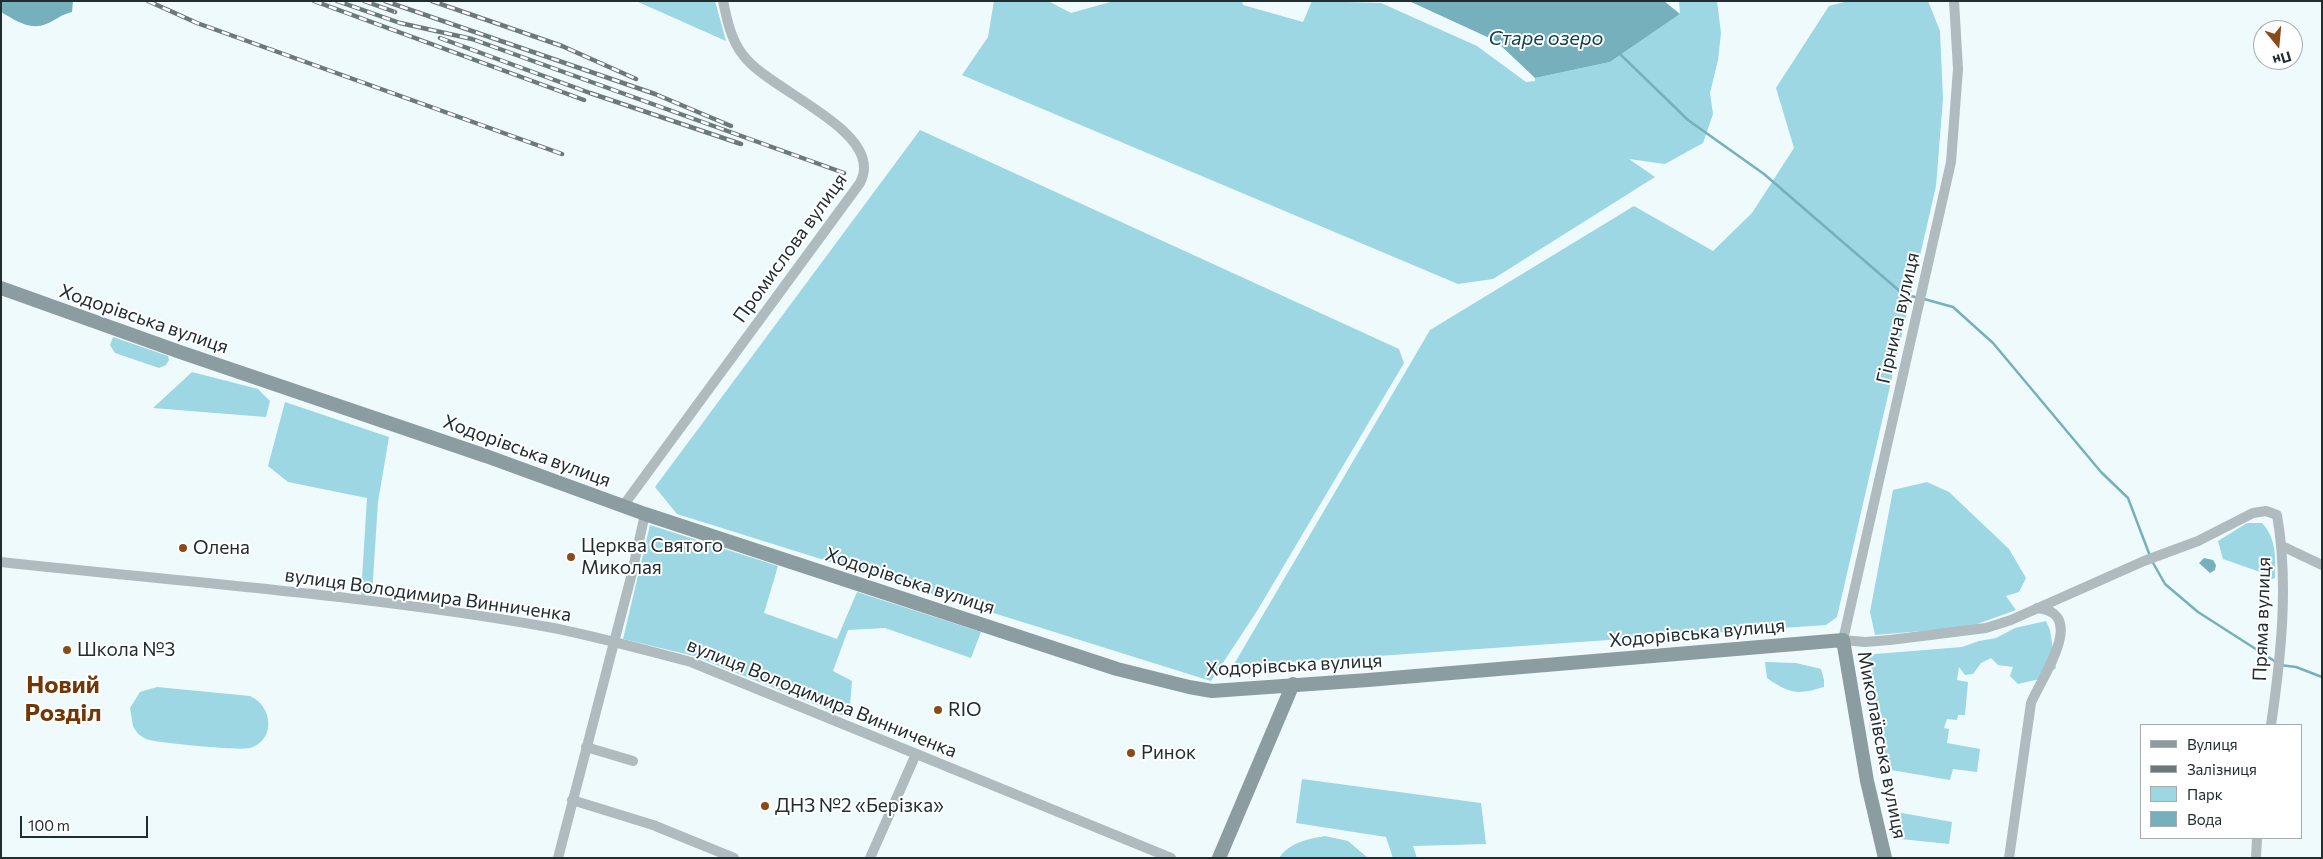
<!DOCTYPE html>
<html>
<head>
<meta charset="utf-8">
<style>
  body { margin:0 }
  #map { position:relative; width:2323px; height:859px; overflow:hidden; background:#effafd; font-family:Commissioner,sans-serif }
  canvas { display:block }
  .frame { position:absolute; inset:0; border:2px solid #212d2f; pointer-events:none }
  .legend { position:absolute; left:2140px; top:724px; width:162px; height:115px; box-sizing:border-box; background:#fff; border:1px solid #a6abac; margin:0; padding:6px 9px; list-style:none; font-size:15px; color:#212d2f }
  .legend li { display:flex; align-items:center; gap:10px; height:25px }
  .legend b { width:25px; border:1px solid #a6abac }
  .north { position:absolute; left:2253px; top:20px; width:50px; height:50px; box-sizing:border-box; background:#fff; border:1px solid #a6abac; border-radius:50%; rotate:163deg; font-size:14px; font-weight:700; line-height:20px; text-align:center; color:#212d2f }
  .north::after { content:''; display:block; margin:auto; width:18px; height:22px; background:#8c4a19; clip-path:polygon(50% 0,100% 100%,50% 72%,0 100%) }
  .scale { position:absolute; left:20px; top:816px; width:128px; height:22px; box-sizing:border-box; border:2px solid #212d2f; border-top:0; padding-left:6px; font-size:15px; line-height:18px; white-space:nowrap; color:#212d2f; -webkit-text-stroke:4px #fff; paint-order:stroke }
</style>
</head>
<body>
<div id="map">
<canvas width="2323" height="859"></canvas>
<div class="frame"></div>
<ul class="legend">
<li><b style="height:6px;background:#8b9da1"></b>Вулиця</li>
<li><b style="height:6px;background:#6c787a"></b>Залізниця</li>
<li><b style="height:14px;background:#9cd7e3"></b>Парк</li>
<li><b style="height:14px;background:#75b0bc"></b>Вода</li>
</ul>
<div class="north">Пн</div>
<div class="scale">100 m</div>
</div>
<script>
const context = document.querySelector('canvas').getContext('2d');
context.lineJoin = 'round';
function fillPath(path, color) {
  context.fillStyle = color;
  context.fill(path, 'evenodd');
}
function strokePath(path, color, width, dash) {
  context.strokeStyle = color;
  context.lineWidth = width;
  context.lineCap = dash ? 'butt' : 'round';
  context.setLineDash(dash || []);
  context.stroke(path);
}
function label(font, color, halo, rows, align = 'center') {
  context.font = font + ' Commissioner,sans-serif';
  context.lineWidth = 4;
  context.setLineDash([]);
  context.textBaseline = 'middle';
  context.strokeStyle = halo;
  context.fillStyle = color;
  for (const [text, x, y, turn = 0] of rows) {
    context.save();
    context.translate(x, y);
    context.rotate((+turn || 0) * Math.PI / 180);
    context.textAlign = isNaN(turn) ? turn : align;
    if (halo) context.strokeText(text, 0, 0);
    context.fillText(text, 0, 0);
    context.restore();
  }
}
fillPath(new Path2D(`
  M 636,1 L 715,1 L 726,41 Z
  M 994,1 L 1048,1 L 1071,13 L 1114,1 L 1242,1 L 1243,5 L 1303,22 L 1312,1 L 1381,3 L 1477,46 L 1526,82 L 1535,81 L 1535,78 L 1610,62 L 1680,14 L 1679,1 L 1717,1 L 1721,33 L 1718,60 L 1710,93 L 1713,114 L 1703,143 L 1665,164 L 1629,159 L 1655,177 L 1493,279 L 1458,284 L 962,75 L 988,37 Z
  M 1848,1 L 1928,1 L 1940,31 L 1943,99 L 1936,186 L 1837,617 L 1826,625 L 1233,666 L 1430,330 L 1634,206 L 1713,251 L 1752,213 L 1794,148 L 1776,88 L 1829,6 Z
  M 920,130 L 1399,349 L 1404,363 L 1257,611 L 1211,681 L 677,514 L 655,487 Z
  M 113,337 L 168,356 L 169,360 L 166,365 L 159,368 L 115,353 L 110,345 Z
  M 192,372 L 258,389 L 270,401 L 266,417 L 153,408 Z
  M 285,402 L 389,437 L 378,502 L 372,595 L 361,595 L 367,498 L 288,482 L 268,466 Z
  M 1927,482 L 1949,492 L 2009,549 L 2026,578 L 2019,592 L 2006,596 L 2016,610 L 1969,627 L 1875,635 L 1870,612 L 1893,490 Z
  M 2247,523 L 2262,523 C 2276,537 2276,559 2275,578 L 2267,581 L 2263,573 L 2223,559 L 2218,541 Z
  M 650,525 L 778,566 L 764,613 L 837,639 L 857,592 L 981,632 L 971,658 L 885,628 L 848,630 L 833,671 L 852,681 L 849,718 L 694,656 L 623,639 Z
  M 2046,621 L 2050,630 L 2056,668 L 2040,679 L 2018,684 L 2010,676 L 2013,667 L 1998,665 L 1991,658 L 1981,663 L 1973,674 L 1965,675 L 1959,667 L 1957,680 L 1968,682 L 1965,715 L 1958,715 L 1957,720 L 1947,719 L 1944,728 L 1949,729 L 1947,743 L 1980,749 L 1977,772 L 1953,769 L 1950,780 L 1885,769 L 1884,734 L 1870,731 L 1863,655 L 1962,647 L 1979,641 L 1996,638 L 2015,628 Z
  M 1765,662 L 1796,663 L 1821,669 L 1824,680 L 1824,687 C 1797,695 1790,694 1767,678 Z
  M 157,687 L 250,696 C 273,706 276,740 250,748 C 239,751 158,743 146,739 C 140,736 136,732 133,726 L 130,708 L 140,692 Z
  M 1302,779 L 1481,803 L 1486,844 L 1413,846 L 1417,858 L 1393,858 L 1386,837 L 1296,823 Z
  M 1891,811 L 1952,822 L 1949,844 L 1891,838 Z
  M 1325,836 L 1348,841 L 1368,858 L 1279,858 C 1290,842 1308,839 1325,836 Z`), '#9cd7e3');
fillPath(new Path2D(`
  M 1,1 L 73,1 L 72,12 C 62,14 56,20 46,24 C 30,31 15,20 1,12 Z
  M 1409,1 L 1664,1 L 1680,14 L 1610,62 L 1535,78 L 1496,41 Z
  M 2204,558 L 2213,560 L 2216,565 L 2215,570 L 2210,573 L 2199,563 Z`), '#75b0bc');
strokePath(new Path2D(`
  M 1621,55 L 1688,120 L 1764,174 L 1903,294 L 1919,298
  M 1924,299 L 1953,307 L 1993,343 L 2101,472 L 2128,498 L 2150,556
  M 2152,561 L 2165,584 L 2198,612 L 2276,662
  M 2280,665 L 2296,667 L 2322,677`), '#75b0bc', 2.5);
strokePath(new Path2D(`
  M 1954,1 L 1958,69 L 1951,162 L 1843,640 L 1865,642 L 1890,640 L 1986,628 L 2011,620 L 2144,561 L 2198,541 L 2253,513 L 2266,511 L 2277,515 C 2289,583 2281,657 2271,725
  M 623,506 L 860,183 C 862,179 864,173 864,168 C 865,124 767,88 743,55 C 731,40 727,20 723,1
  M 2282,546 L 2322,565
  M 1,562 C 183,582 368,595 548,627 C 596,636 644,650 691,662 L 1171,858
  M 586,747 L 633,761
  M 572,800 L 653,825 L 734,858
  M 558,858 L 631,577 L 645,514
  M 870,858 L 916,754
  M 2009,858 L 2031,703 C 2041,678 2089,613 2037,608
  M 2256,858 L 2257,838`), '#afbbbe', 10);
strokePath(new Path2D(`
  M 1,288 L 180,352 L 486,456 L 645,514 L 1117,669 L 1189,687 L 1212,691 L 1368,680 L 1843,640 L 1867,781 L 1885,858
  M 1219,858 L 1293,684`), '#8b9da1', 14);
const rail = new Path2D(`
  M 148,1 L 197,23 L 562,154
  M 314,1 L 584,100
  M 337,1 L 400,23 L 472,39 L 844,173
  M 364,1 L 395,12
  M 385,1 L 655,94 L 731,126
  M 432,1 L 562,46 L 636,79
  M 440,38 L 590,93 L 741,144`);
strokePath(rail, '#6c787a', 4.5);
strokePath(rail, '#fff', 2.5, [8]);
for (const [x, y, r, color] of [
  [183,548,5,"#8c4a19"],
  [571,557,5,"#8c4a19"],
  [67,650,5,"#8c4a19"],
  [938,710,5,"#8c4a19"],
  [1131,753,5,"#8c4a19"],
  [765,806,5,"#8c4a19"]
]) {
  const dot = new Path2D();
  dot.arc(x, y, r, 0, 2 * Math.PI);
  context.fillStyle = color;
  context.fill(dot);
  strokePath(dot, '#fff', 2);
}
label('19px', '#212d2f', '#fff', [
  ["Промислова вулиця",790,248,-54],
  ["Гірнича вулиця",1898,318,-77],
  ["Ходорівська вулиця",144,319,19],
  ["Ходорівська вулиця",527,451,20],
  ["Ходорівська вулиця",910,581,18],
  ["вулиця Володимира Винниченка",428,595,8],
  ["Пряма вулиця",2262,619,-88],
  ["Ходорівська вулиця",1697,633,-5],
  ["Ходорівська вулиця",1294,665,-3],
  ["вулиця Володимира Винниченка",822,698,22],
  ["Миколаївська вулиця",1882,745,79]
]);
label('19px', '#212d2f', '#fff', [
  ["Церква Святого",581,546],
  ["Миколая",581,568],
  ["Олена",193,548],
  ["Школа №3",77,650],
  ["RIO",948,710],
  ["Ринок",1141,753],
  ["ДНЗ №2 «Берізка»",775,806]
], 'left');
label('italic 20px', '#0e444e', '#fff', [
  ["Старе озеро",1546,38]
]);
label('bold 24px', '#733706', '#fff', [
  ["Новий",63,685],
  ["Розділ",63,713]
]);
</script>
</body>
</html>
